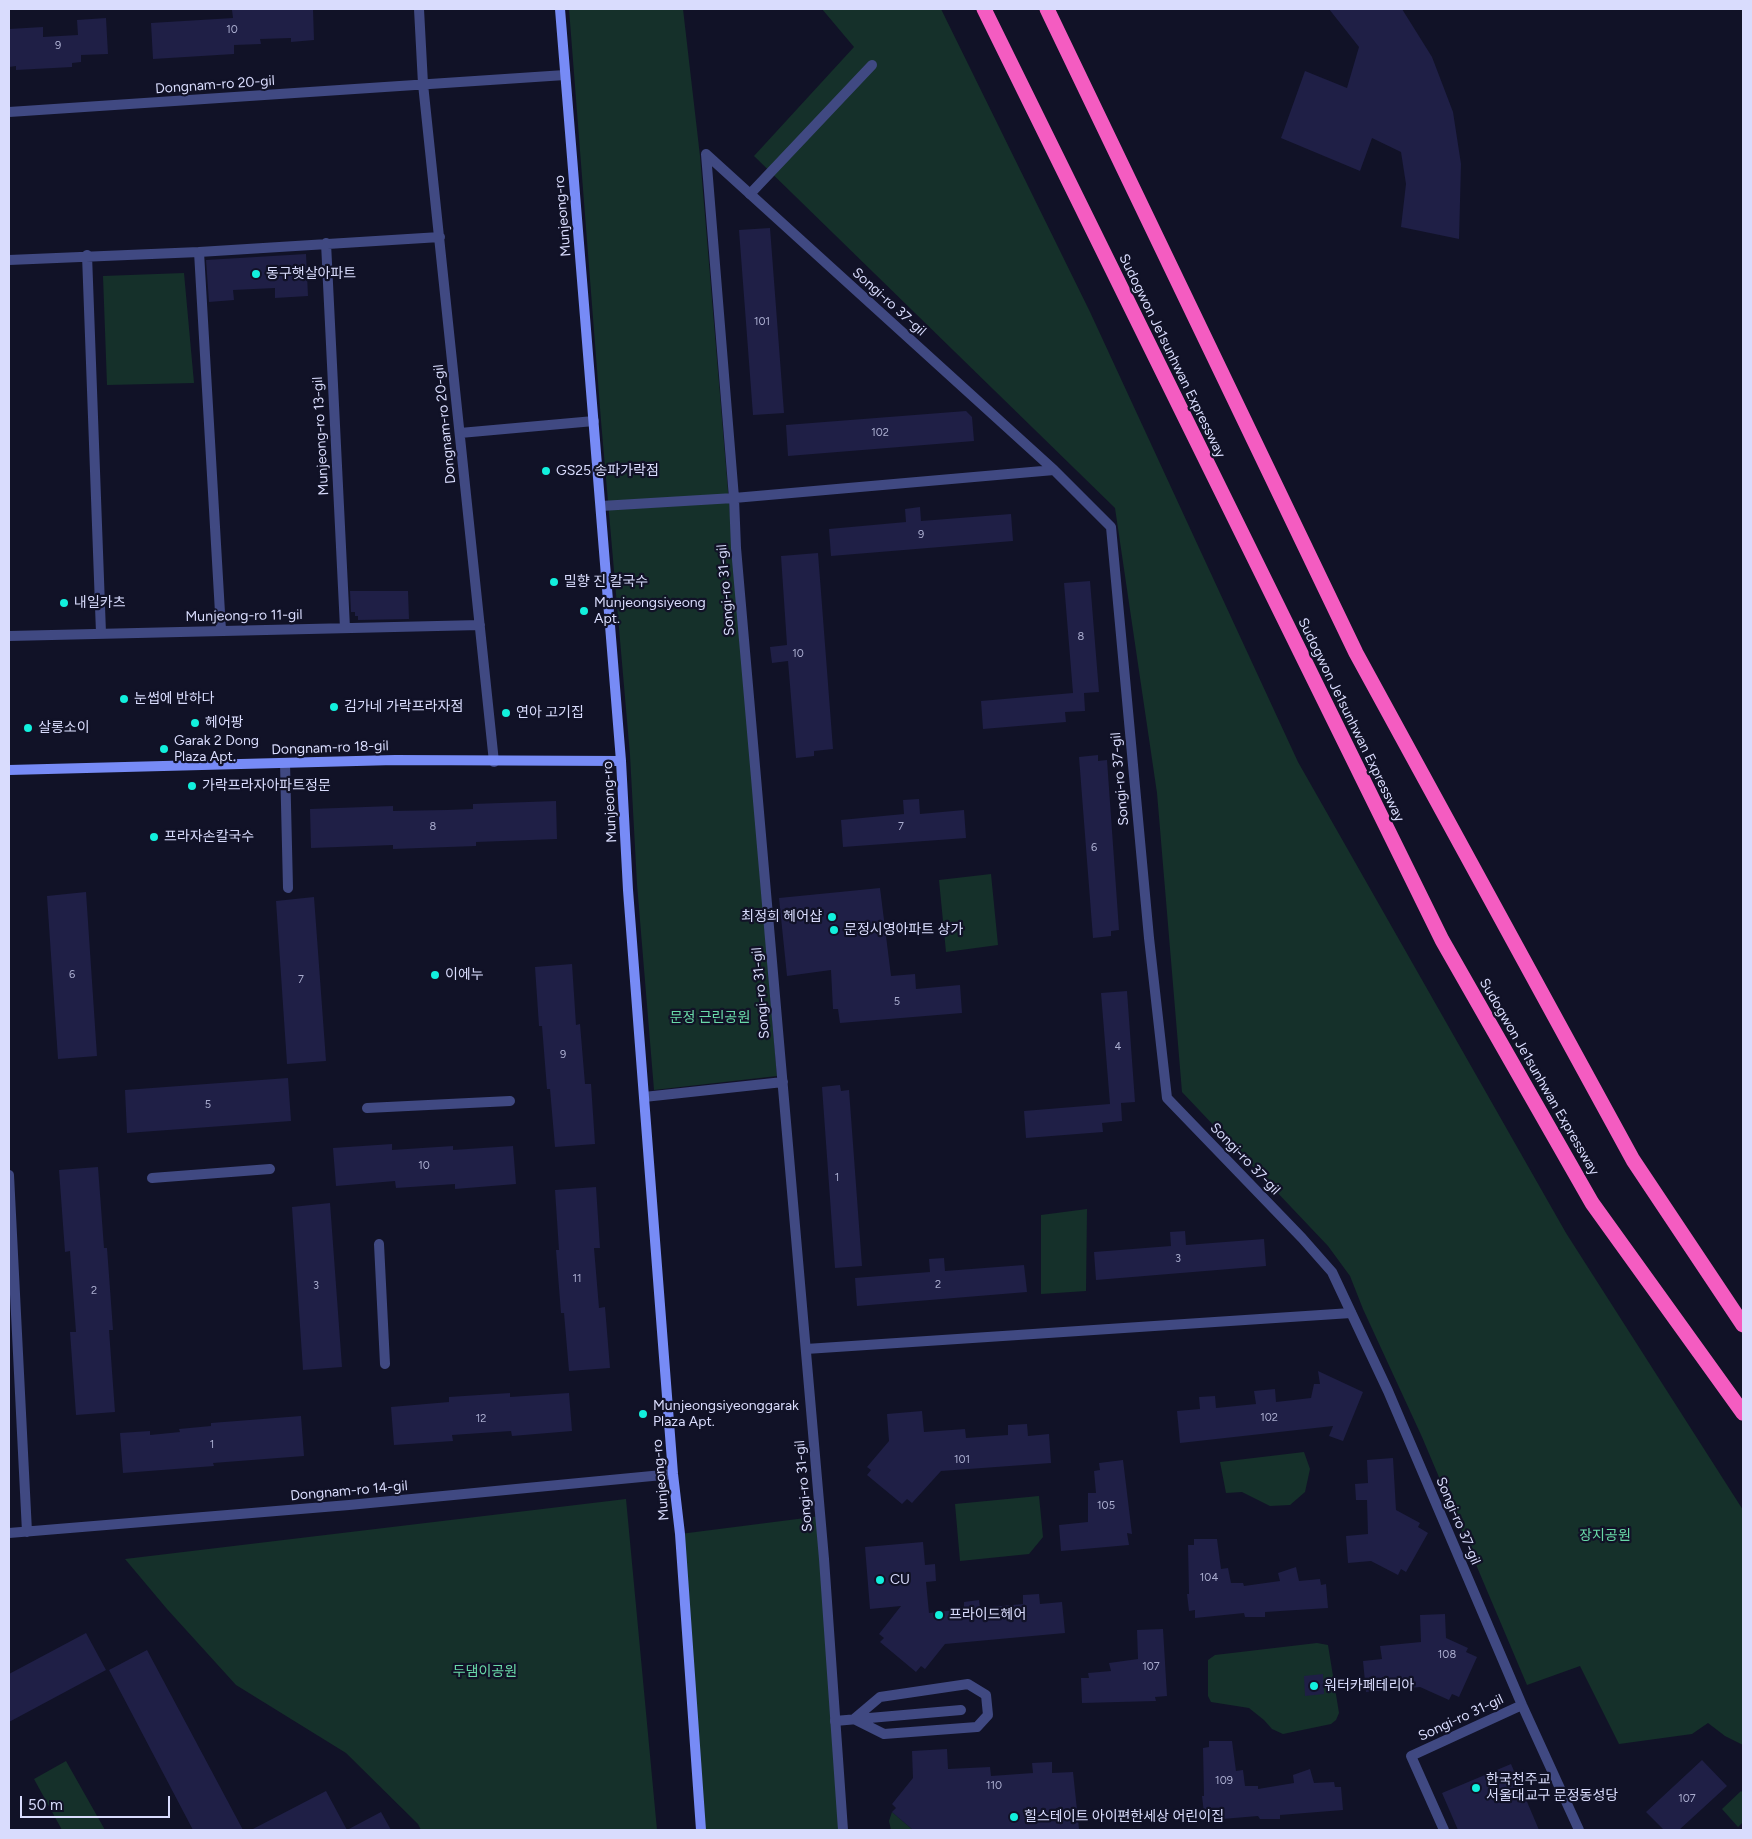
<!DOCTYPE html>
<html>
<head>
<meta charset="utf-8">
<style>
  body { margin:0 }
  #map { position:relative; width:1752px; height:1839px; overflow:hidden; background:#111227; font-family:Figtree,sans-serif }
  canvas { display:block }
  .frame { position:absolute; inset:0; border:10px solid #d9dcfd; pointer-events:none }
  .scale { position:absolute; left:20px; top:1796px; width:150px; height:22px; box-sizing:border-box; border:2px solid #d9dcfd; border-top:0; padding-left:6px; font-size:15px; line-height:18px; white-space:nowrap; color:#d9dcfd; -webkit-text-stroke:4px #111227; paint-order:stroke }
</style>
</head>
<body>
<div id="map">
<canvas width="1752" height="1839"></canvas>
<div class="frame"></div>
<div class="scale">50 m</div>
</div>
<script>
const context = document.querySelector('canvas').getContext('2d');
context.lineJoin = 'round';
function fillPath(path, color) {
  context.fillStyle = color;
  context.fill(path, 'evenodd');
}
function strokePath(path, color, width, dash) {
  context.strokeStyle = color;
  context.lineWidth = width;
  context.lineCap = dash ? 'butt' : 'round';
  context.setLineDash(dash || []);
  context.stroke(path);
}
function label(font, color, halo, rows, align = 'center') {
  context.font = font + ' Figtree,"Noto Sans KR",sans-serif';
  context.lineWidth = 4.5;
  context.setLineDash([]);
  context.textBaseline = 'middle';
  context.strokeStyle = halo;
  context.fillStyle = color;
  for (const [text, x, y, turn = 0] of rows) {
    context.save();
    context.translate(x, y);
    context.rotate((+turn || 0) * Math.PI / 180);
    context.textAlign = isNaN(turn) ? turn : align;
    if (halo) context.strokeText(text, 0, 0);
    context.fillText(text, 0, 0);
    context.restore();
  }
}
fillPath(new Path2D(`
  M 569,9 L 683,9 L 700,156 L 777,1076 L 654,1090 L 637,884 L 630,755 L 601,421 Z
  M 822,9 L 941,9 L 1090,312 L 1298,762 L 1566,1233 L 1743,1510 L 1743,1745 L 1725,1736 L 1708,1723 L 1692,1734 L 1619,1744 L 1580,1666 L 1527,1685 L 1422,1437 L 1363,1309 L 1350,1276 L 1328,1246 L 1182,1092 L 1157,793 L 1115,508 L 754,156 L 854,47 Z
  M 184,273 L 194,383 L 107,385 L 103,276 Z
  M 991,874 L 998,945 L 946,952 L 939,880 Z
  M 1087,1209 L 1086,1291 L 1041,1294 L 1041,1215 Z
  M 1304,1452 L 1310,1469 L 1305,1492 L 1290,1505 L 1270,1506 L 1242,1492 L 1226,1493 L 1220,1462 Z
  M 1039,1496 L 1043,1537 L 1029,1554 L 960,1561 L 955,1504 Z
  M 626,1499 L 657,1830 L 421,1830 L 418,1824 L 346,1753 L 236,1685 L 167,1609 L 125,1559 Z
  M 821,1516 L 843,1830 L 701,1830 L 680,1534 Z
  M 1317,1643 L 1328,1645 L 1339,1713 L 1336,1720 L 1331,1724 L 1283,1734 L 1272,1729 L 1264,1720 L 1249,1708 L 1211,1702 L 1208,1696 L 1208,1660 L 1215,1655 Z
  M 66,1761 L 105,1830 L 62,1830 L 34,1779 Z
  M 1741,1791 L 1743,1793 L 1743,1822 L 1738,1827 L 1722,1809 Z
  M 892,1812 L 913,1830 L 891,1830 L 889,1821 Z`), '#15302a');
fillPath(new Path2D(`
  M 252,9 L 313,9 L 314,40 L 291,42 L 291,38 L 260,39 L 261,44 L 234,45 L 234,54 L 153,59 L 151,23 L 233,18 L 232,10 Z
  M 1329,9 L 1402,9 L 1432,57 L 1453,112 L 1461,164 L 1459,239 L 1401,227 L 1406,184 L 1401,152 L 1372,138 L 1360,171 L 1281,138 L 1305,71 L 1347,88 L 1359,47 Z
  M 106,18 L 108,54 L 81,55 L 81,62 L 72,63 L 72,67 L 16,70 L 16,66 L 9,67 L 9,29 L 43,27 L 43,37 L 78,35 L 77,20 Z
  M 770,228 L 784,413 L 753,415 L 739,230 Z
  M 306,254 L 308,296 L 275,298 L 275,288 L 233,290 L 234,300 L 209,302 L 206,260 Z
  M 966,411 L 972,417 L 974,441 L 788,456 L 786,425 Z
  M 920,507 L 921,521 L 1011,514 L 1013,541 L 831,556 L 829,529 L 906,522 L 905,509 Z
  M 818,553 L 833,749 L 814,751 L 814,756 L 796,758 L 788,661 L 772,663 L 770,647 L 787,645 L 781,556 Z
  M 1090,581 L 1099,692 L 1084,693 L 1085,711 L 1065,712 L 1066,722 L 983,729 L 981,701 L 1073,693 L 1064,583 Z
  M 350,591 L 408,591 L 409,619 L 358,620 L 358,616 L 355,616 L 355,612 L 351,612 Z
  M 1098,755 L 1098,761 L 1107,760 L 1119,930 L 1111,931 L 1111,936 L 1093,938 L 1079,757 Z
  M 919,799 L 920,814 L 964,810 L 966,838 L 843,847 L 841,820 L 904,814 L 903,800 Z
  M 556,801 L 557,839 L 476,842 L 476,846 L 393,849 L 393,845 L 311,848 L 310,809 L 393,806 L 393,811 L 447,810 L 473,809 L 473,804 Z
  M 880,888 L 891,976 L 915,974 L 916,989 L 960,985 L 962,1013 L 840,1023 L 838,1009 L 833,1009 L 831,970 L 787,976 L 779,898 Z
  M 86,892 L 97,1056 L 58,1059 L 47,896 Z
  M 314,897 L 326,1061 L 287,1064 L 276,901 Z
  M 572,964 L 576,1025 L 580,1024 L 585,1084 L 591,1084 L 595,1144 L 555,1147 L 550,1089 L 547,1089 L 542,1026 L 539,1026 L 535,967 Z
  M 1127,991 L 1135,1102 L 1121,1103 L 1122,1121 L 1102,1123 L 1103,1132 L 1026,1138 L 1024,1111 L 1110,1104 L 1101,993 Z
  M 288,1078 L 291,1121 L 127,1133 L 125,1090 Z
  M 840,1085 L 841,1091 L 849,1090 L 862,1266 L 835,1268 L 822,1087 Z
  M 392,1144 L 392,1150 L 453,1146 L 453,1150 L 513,1146 L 516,1184 L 455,1189 L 455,1184 L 396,1188 L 395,1181 L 336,1186 L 333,1148 Z
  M 98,1167 L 104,1248 L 107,1248 L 113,1330 L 109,1330 L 115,1412 L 76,1415 L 70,1332 L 76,1332 L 70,1251 L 65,1252 L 59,1170 Z
  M 596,1187 L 600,1248 L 594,1248 L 599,1308 L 605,1307 L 610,1368 L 569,1371 L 564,1313 L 561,1313 L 556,1250 L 559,1250 L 555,1190 Z
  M 330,1203 L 342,1367 L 303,1370 L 292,1207 Z
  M 1185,1231 L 1186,1245 L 1264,1239 L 1266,1266 L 1096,1280 L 1094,1252 L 1171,1246 L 1170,1232 Z
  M 944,1258 L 945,1271 L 1024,1265 L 1027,1292 L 857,1306 L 855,1278 L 930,1272 L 929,1259 Z
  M 1318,1371 L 1363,1392 L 1343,1441 L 1329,1436 L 1333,1426 L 1180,1443 L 1177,1411 L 1200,1409 L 1199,1397 L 1215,1396 L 1216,1408 L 1256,1404 L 1254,1391 L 1275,1389 L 1276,1402 L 1311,1398 L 1314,1384 L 1320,1384 Z
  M 510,1393 L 510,1397 L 569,1393 L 572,1431 L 512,1436 L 511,1431 L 452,1435 L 453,1441 L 394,1445 L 391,1407 L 449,1402 L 449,1397 Z
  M 922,1411 L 924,1432 L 965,1429 L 966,1438 L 1008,1435 L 1008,1425 L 1027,1424 L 1028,1436 L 1049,1434 L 1051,1463 L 941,1471 L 912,1503 L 907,1499 L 902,1504 L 867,1475 L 871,1470 L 867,1467 L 889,1441 L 887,1414 Z
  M 301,1416 L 304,1456 L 213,1463 L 214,1466 L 123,1473 L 120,1433 L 150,1431 L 150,1435 L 180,1432 L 179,1429 L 211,1426 L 211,1423 Z
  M 1393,1458 L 1396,1510 L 1420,1523 L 1418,1527 L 1428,1533 L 1406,1572 L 1401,1569 L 1398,1575 L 1371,1561 L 1348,1563 L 1346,1536 L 1368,1534 L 1367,1500 L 1356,1500 L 1355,1484 L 1368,1483 L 1367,1460 Z
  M 1123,1460 L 1132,1534 L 1127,1533 L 1129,1545 L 1061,1551 L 1059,1525 L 1088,1522 L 1088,1493 L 1096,1493 L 1094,1471 L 1100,1470 L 1099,1463 Z
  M 1194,1539 L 1217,1539 L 1221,1569 L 1228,1568 L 1231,1583 L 1243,1583 L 1244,1586 L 1280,1581 L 1278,1573 L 1296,1567 L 1299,1581 L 1320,1579 L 1321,1585 L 1326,1584 L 1328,1608 L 1265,1612 L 1265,1617 L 1245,1617 L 1244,1613 L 1195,1618 L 1195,1610 L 1189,1611 L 1187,1594 L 1189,1594 L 1188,1545 L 1194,1545 Z
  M 923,1542 L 925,1565 L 935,1564 L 936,1581 L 926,1582 L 929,1613 L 964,1609 L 964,1602 L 979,1600 L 980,1608 L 1023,1604 L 1023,1595 L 1039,1594 L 1040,1604 L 1062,1602 L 1065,1633 L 945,1644 L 925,1669 L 921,1666 L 916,1672 L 880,1642 L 884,1638 L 879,1634 L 901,1606 L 870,1609 L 865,1547 Z
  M 1445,1614 L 1446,1638 L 1468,1648 L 1466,1652 L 1477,1657 L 1459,1697 L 1452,1694 L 1449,1700 L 1420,1687 L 1366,1692 L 1363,1661 L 1382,1659 L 1380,1646 L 1421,1642 L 1420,1615 Z
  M 1163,1629 L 1167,1696 L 1155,1697 L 1156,1701 L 1082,1703 L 1081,1678 L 1089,1678 L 1088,1673 L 1111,1671 L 1109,1663 L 1138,1659 L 1137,1630 Z
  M 86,1633 L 106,1670 L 9,1722 L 9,1674 Z
  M 147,1650 L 243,1830 L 193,1830 L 109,1670 Z
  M 1323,1674 L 1324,1694 L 1305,1696 L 1304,1676 Z
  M 1209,1741 L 1232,1741 L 1236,1771 L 1243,1770 L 1245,1786 L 1258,1786 L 1258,1789 L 1294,1783 L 1293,1775 L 1310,1769 L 1314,1783 L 1334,1782 L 1335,1787 L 1341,1787 L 1343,1810 L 1280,1815 L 1280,1819 L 1260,1819 L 1258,1816 L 1210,1820 L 1210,1813 L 1204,1813 L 1202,1796 L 1204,1796 L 1203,1748 L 1209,1747 Z
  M 947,1749 L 948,1769 L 990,1767 L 991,1776 L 1033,1773 L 1032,1763 L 1052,1762 L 1052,1773 L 1073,1772 L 1079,1829 L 913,1830 L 892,1812 L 896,1808 L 892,1804 L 913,1778 L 912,1751 Z
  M 1702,1760 L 1727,1786 L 1679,1830 L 1664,1830 L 1646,1812 Z
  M 1511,1764 L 1539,1830 L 1458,1830 L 1442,1793 Z
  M 326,1791 L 347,1830 L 251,1830 Z
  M 381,1812 L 391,1830 L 347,1830 Z`), '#1f1f46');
strokePath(new Path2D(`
  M 750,194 L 872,65
  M 285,763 L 288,888
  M 367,1108 L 510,1101
  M 152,1178 L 270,1169
  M 379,1244 L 385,1364
  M 806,1349 L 1351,1313
  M 968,1684 L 986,1695 L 988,1715 L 977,1727 L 884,1734 L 854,1719 L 880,1697 Z
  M 835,1721 L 961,1710`), '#404982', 10);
strokePath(new Path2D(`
  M 419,9 L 423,84 L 494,762
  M 9,112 L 565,75
  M 706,154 L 1054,470 L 1111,527 L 1149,938 L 1167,1098 L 1302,1238 L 1332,1272 L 1388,1391 L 1522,1705 L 1579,1830
  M 706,154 L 734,498 L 736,548 L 824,1559 L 843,1830
  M 326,243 L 345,628
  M 199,252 L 221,630
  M 87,255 L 101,633
  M 9,260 L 199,252 L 440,237
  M 460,433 L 594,421
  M 601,506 L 734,498 L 1054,470
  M 9,636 L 480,625
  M 644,1097 L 783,1082
  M 9,1175 L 27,1532
  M 9,1533 L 349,1505 L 673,1474
  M 1444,1830 L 1411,1756 L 1522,1705`), '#404982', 10);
strokePath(new Path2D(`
  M 560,9 L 621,761 L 628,890 L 673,1474 L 680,1534 L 701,1830
  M 9,770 L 395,760 L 621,761`), '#778bf6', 10);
strokePath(new Path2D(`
  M 984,9 L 1442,940 L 1592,1203 L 1743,1413
  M 1047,9 L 1356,653 L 1633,1160 L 1743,1325`), '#f45cc1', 15);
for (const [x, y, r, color] of [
  [256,274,5,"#12f0dd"],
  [546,471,5,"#12f0dd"],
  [554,582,5,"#12f0dd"],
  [64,603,5,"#12f0dd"],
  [584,611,5,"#12f0dd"],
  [124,699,5,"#12f0dd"],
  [334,707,5,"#12f0dd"],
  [506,713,5,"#12f0dd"],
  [195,723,5,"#12f0dd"],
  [28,728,5,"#12f0dd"],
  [164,749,5,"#12f0dd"],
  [192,786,5,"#12f0dd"],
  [154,837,5,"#12f0dd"],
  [832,917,5,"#12f0dd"],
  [834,930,5,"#12f0dd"],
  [435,975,5,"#12f0dd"],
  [643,1414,5,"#12f0dd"],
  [880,1580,5,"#12f0dd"],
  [939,1615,5,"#12f0dd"],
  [1314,1686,5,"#12f0dd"],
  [1476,1788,5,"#12f0dd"],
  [1014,1817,5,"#12f0dd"]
]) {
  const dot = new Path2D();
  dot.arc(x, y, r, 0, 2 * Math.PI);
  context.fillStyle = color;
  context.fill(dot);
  strokePath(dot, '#111227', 2);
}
label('11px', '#aaadcf', null, [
  ["10",232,30],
  ["9",58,46],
  ["101",762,322],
  ["102",880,433],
  ["9",921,535],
  ["8",1081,637],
  ["10",798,654],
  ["8",433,827],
  ["7",901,827],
  ["6",1094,848],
  ["6",72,975],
  ["7",301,980],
  ["5",897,1002],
  ["4",1118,1047],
  ["9",563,1055],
  ["5",208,1105],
  ["10",424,1166],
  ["1",837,1178],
  ["3",1178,1259],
  ["11",577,1279],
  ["2",938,1285],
  ["3",316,1286],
  ["2",94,1291],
  ["102",1269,1418],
  ["12",481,1419],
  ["1",212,1445],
  ["101",962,1460],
  ["105",1106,1506],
  ["104",1209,1578],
  ["108",1447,1655],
  ["107",1151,1667],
  ["109",1224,1781],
  ["110",994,1786],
  ["107",1687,1799]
]);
label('14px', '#d9dcfd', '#111227', [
  ["Dongnam-ro 20-gil",215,85,-4],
  ["Munjeong-ro",563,216,-95],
  ["Songi-ro 37-gil",889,302,42],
  ["Sudogwon Je1sunhwan Expressway",1172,356,64],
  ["Dongnam-ro 20-gil",445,424,-96],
  ["Munjeong-ro 13-gil",321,436,-93],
  ["Songi-ro 31-gil",726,590,-95],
  ["Munjeong-ro 11-gil",244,616,-1],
  ["Sudogwon Je1sunhwan Expressway",1351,720,64],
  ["Dongnam-ro 18-gil",330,748,-2],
  ["Songi-ro 37-gil",1120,779,-95],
  ["Munjeong-ro",610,802,-93],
  ["Songi-ro 31-gil",761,993,-95],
  ["Sudogwon Je1sunhwan Expressway",1539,1077,60],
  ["Songi-ro 37-gil",1245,1159,46],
  ["Munjeong-ro",661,1480,-95],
  ["Songi-ro 31-gil",804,1486,-95],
  ["Dongnam-ro 14-gil",349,1491,-5],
  ["Songi-ro 37-gil",1458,1521,67],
  ["Songi-ro 31-gil",1461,1718,-25]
]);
label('14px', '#d9dcfd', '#111227', [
  ["동구햇살아파트",266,274],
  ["GS25 송파가락점",556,471],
  ["밀향 진 칼국수",564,582],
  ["내일카츠",74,603],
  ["Munjeongsiyeong",594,603],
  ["Apt.",594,619],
  ["눈썹에 반하다",134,699],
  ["김가네 가락프라자점",344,707],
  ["연아 고기집",516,713],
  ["헤어팡",205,723],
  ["살롱소이",38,728],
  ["Garak 2 Dong",174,741],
  ["Plaza Apt.",174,757],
  ["가락프라자아파트정문",202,786],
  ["프라자손칼국수",164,837],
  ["최정희 헤어샵",822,917,"right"],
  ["문정시영아파트 상가",844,930],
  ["이에누",445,975],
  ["Munjeongsiyeonggarak",653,1406],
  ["Plaza Apt.",653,1422],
  ["CU",890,1580],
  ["프라이드헤어",949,1615],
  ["워터카페테리아",1324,1686],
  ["한국천주교",1486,1780],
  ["서울대교구 문정동성당",1486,1796],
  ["힐스테이트 아이편한세상 어린이집",1024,1817]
], 'left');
label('14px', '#69d9a8', '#111227', [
  ["문정 근린공원",710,1018],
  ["장지공원",1605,1536],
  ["두댐이공원",485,1672]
]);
</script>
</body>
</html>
